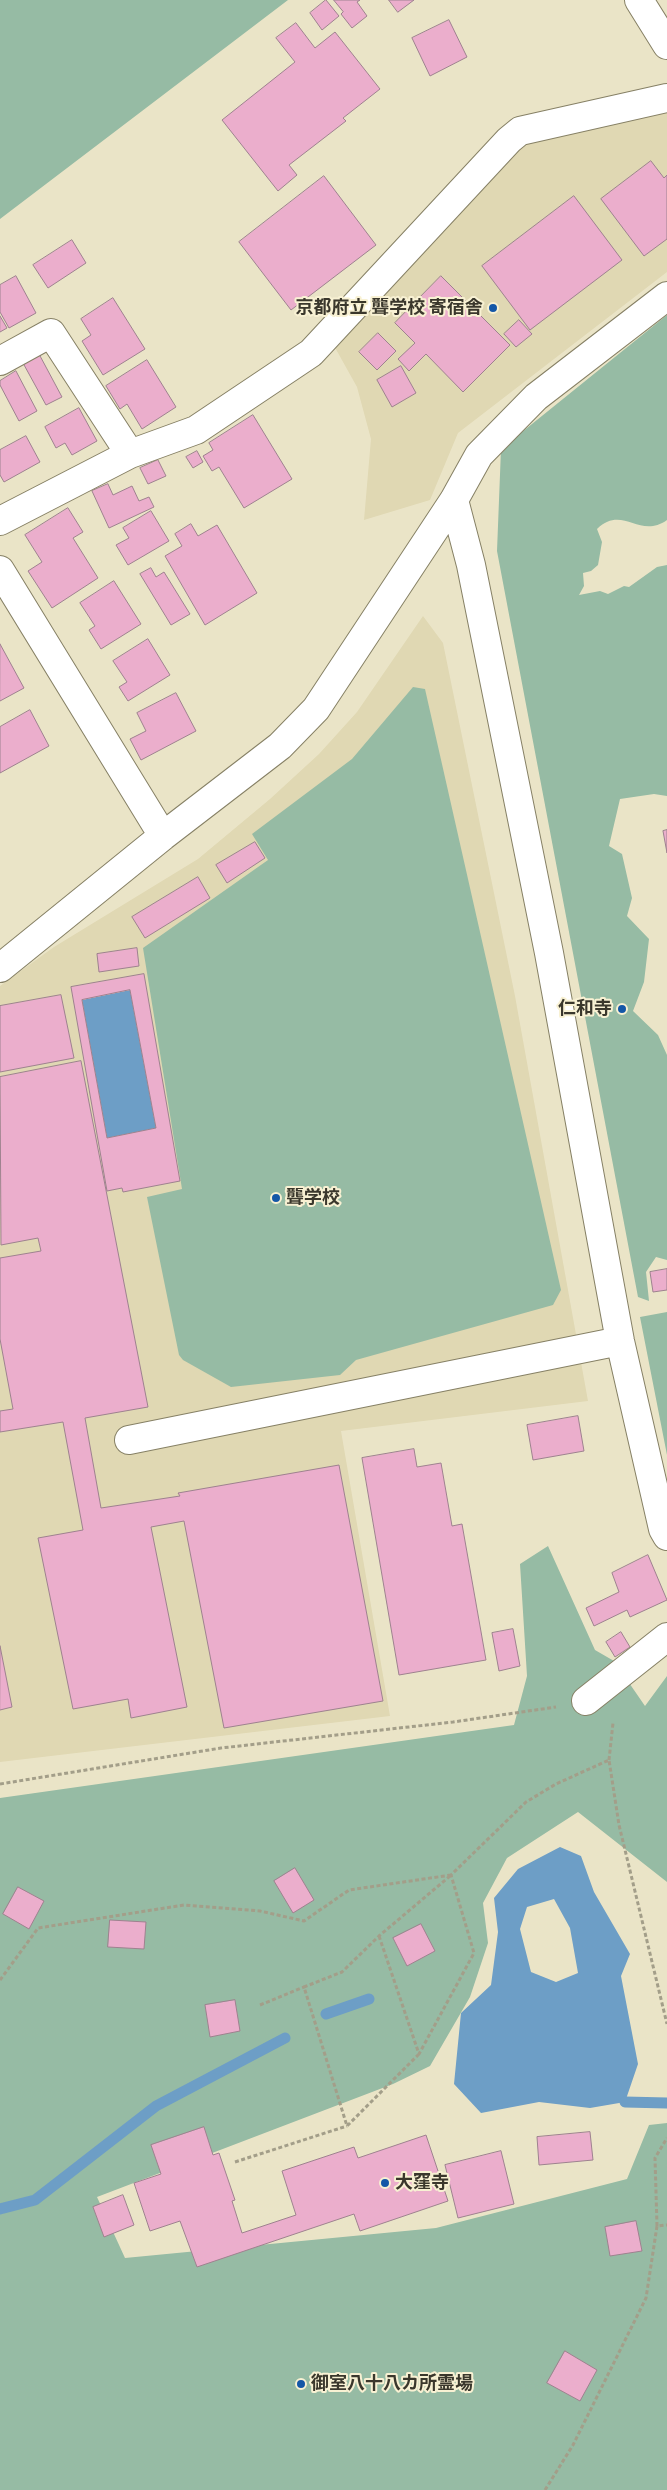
<!DOCTYPE html>
<html>
<head>
<meta charset="utf-8">
<style>
  body { margin:0 }
  canvas { display:block; background:#eae4c7 }
</style>
</head>
<body>
<canvas width="667" height="2490"></canvas>
<script>
const context = document.querySelector('canvas').getContext('2d');
context.lineJoin = 'round';
function fillPath(path, color) {
  context.fillStyle = color;
  context.fill(path, 'evenodd');
}
function strokePath(path, color, width, dash) {
  context.strokeStyle = color;
  context.lineWidth = width;
  context.lineCap = dash ? 'butt' : 'round';
  context.setLineDash(dash || []);
  context.stroke(path);
}
function label(font, color, halo, rows, align = 'center') {
  context.font = font + ' "Fira Sans Condensed","Noto Sans JP",sans-serif';
  context.lineWidth = 4;
  context.setLineDash([]);
  context.textBaseline = 'middle';
  context.strokeStyle = halo;
  context.fillStyle = color;
  for (const [text, x, y, turn = 0] of rows) {
    context.save();
    context.translate(x, y);
    context.rotate((+turn || 0) * Math.PI / 180);
    context.textAlign = isNaN(turn) ? turn : align;
    if (halo) context.strokeText(text, 0, 0);
    context.fillText(text, 0, 0);
    context.restore();
  }
}
fillPath(new Path2D(`
  M 667,105 L 667,272 L 458,433 L 430,500 L 364,520 L 371,439 L 357,387 L 333,344 L 525,137 Z
  M 423,616 L 443,643 L 515,996 L 588,1401 L 341,1431 L 390,1716 L 0,1762 L 0,986 L 54,947 L 198,859 L 270,799 L 319,754 L 357,712 Z`), '#e0d8b3');
fillPath(new Path2D(`
  M 0,0 L 288,0 L 0,219 Z
  M 667,315 L 667,520 C 639,540 623,504 597,529 L 602,542 L 598,565 L 591,571 L 583,573 L 584,586 L 579,595 L 600,591 L 608,594 L 624,586 L 629,587 L 657,567 L 667,565 L 667,796 L 654,794 L 620,799 L 609,846 L 622,854 L 632,898 L 627,916 L 649,939 L 644,982 L 633,1011 L 658,1035 L 667,1055 L 667,1260 L 656,1257 L 646,1272 L 649,1301 L 638,1297 L 497,551 L 501,449 Z
  M 413,687 L 425,689 L 561,1290 L 553,1305 L 356,1360 L 340,1375 L 231,1387 L 183,1360 L 179,1355 L 147,1197 L 182,1189 L 143,948 L 268,860 L 252,834 L 352,759 Z
  M 667,1312 L 667,1455 L 640,1317 Z
  M 548,1546 L 595,1650 L 614,1661 L 645,1706 L 667,1676 L 667,1882 L 578,1812 L 507,1858 L 483,1903 L 488,1943 L 470,1997 L 430,2066 L 393,2084 L 97,2197 L 125,2258 L 436,2228 L 627,2179 L 649,2125 L 667,2123 L 667,2490 L 0,2490 L 0,1798 L 514,1725 L 527,1676 L 520,1564 Z`), '#96bba4');
fillPath(new Path2D(`
  M 130,990 L 156,1128 L 107,1138 L 82,1000 Z
  M 560,1847 L 581,1856 L 594,1892 L 630,1954 L 621,1976 L 638,2064 L 625,2102 L 590,2108 L 539,2102 L 481,2113 L 454,2084 L 461,2013 L 491,1985 L 498,1932 L 494,1898 L 518,1869 ZM 554,1899 L 570,1928 L 578,1973 L 556,1982 L 531,1972 L 520,1929 L 527,1907 Z`), '#6d9ec6');
strokePath(new Path2D(`
  M 326,2014 L 369,1999
  M 625,2102 L 667,2103
  M 0,2209 L 35,2200 L 156,2106 L 285,2038`), '#6d9ec6', 11);
const building = new Path2D(`
  M 326,0 L 339,16 L 322,30 L 310,13 Z
  M 334,0 L 360,0 L 357,2 L 367,16 L 352,28 L 341,14 L 343,12 Z
  M 389,0 L 414,0 L 398,12 Z
  M 449,20 L 467,57 L 430,76 L 412,38 Z
  M 296,23 L 315,48 L 335,32 L 380,89 L 343,118 L 346,121 L 289,165 L 297,175 L 278,191 L 222,120 L 295,62 L 276,38 Z
  M 651,161 L 664,178 L 667,175 L 667,239 L 644,256 L 601,199 Z
  M 324,176 L 376,245 L 291,310 L 239,242 Z
  M 574,196 L 622,260 L 530,330 L 482,266 Z
  M 72,240 L 86,263 L 48,288 L 33,265 Z
  M 16,276 L 36,313 L 9,328 L 0,312 L 0,285 Z
  M 441,276 L 510,345 L 463,392 L 426,354 L 409,371 L 398,359 L 415,343 L 395,323 Z
  M 113,298 L 145,349 L 103,375 L 82,341 L 91,335 L 81,319 Z
  M 0,316 L 7,328 L 0,332 Z
  M 519,320 L 532,334 L 516,347 L 504,334 Z
  M 378,333 L 396,351 L 377,370 L 359,352 Z
  M 39,354 L 62,397 L 46,405 L 23,363 Z
  M 147,360 L 176,407 L 142,429 L 127,404 L 120,409 L 106,386 Z
  M 401,366 L 416,393 L 392,407 L 377,380 Z
  M 16,371 L 37,411 L 19,421 L 0,385 L 0,381 Z
  M 79,408 L 97,441 L 72,455 L 65,443 L 56,448 L 45,427 Z
  M 253,415 L 292,479 L 244,508 L 219,467 L 212,471 L 203,456 L 213,450 L 209,443 Z
  M 26,436 L 40,462 L 4,482 L 0,475 L 0,450 Z
  M 197,451 L 203,462 L 193,468 L 186,457 Z
  M 158,460 L 166,476 L 148,484 L 140,468 Z
  M 108,484 L 113,495 L 132,486 L 139,501 L 149,497 L 154,507 L 109,528 L 92,491 Z
  M 68,508 L 83,532 L 73,538 L 98,578 L 52,608 L 28,571 L 42,562 L 25,535 Z
  M 151,511 L 169,541 L 128,565 L 116,545 L 129,538 L 123,528 Z
  M 191,524 L 198,536 L 217,525 L 257,593 L 205,625 L 165,556 L 182,546 L 175,534 Z
  M 151,568 L 156,577 L 164,572 L 190,614 L 171,625 L 140,574 Z
  M 114,581 L 141,624 L 101,649 L 89,630 L 95,626 L 80,603 Z
  M 148,639 L 170,675 L 128,701 L 119,687 L 127,682 L 113,661 Z
  M 0,644 L 24,688 L 0,701 Z
  M 176,693 L 196,731 L 141,760 L 130,739 L 146,731 L 137,713 Z
  M 30,710 L 49,746 L 0,773 L 0,727 Z
  M 667,830 L 667,853 L 663,831 Z
  M 255,842 L 265,858 L 227,883 L 216,865 Z
  M 198,877 L 210,898 L 145,938 L 132,917 Z
  M 137,948 L 139,966 L 99,972 L 97,954 Z
  M 144,974 L 180,1181 L 123,1192 L 122,1188 L 107,1191 L 71,987 ZM 130,990 L 156,1128 L 107,1138 L 82,1000 Z
  M 61,995 L 74,1058 L 0,1072 L 0,1006 Z
  M 81,1061 L 148,1407 L 85,1418 L 101,1508 L 180,1496 L 178,1493 L 339,1465 L 383,1701 L 224,1728 L 184,1521 L 151,1527 L 187,1707 L 131,1718 L 128,1699 L 73,1709 L 38,1538 L 83,1530 L 63,1422 L 0,1432 L 0,1411 L 13,1409 L 0,1339 L 0,1258 L 41,1251 L 38,1238 L 1,1245 L 0,1077 Z
  M 667,1269 L 667,1290 L 653,1292 L 650,1272 Z
  M 578,1416 L 584,1451 L 533,1460 L 527,1425 Z
  M 414,1449 L 417,1467 L 441,1463 L 452,1526 L 462,1524 L 486,1660 L 399,1675 L 362,1458 Z
  M 648,1555 L 667,1600 L 630,1617 L 627,1610 L 594,1626 L 586,1608 L 619,1592 L 612,1573 Z
  M 513,1629 L 520,1666 L 499,1671 L 492,1633 Z
  M 621,1632 L 630,1647 L 615,1657 L 606,1642 Z
  M 0,1646 L 12,1707 L 0,1710 Z
  M 295,1868 L 314,1900 L 293,1913 L 274,1881 Z
  M 18,1887 L 44,1901 L 29,1929 L 3,1914 Z
  M 110,1920 L 146,1922 L 144,1949 L 108,1947 Z
  M 421,1924 L 435,1951 L 407,1966 L 393,1938 Z
  M 235,2000 L 240,2031 L 210,2037 L 205,2005 Z
  M 204,2127 L 213,2155 L 219,2153 L 235,2200 L 232,2201 L 242,2233 L 296,2215 L 282,2171 L 354,2147 L 358,2158 L 426,2135 L 448,2201 L 360,2231 L 354,2214 L 197,2267 L 180,2221 L 150,2231 L 134,2183 L 161,2174 L 151,2145 Z
  M 590,2132 L 593,2160 L 539,2165 L 537,2137 Z
  M 501,2151 L 514,2204 L 458,2218 L 445,2165 Z
  M 123,2195 L 134,2225 L 104,2237 L 93,2207 Z
  M 636,2221 L 642,2251 L 610,2256 L 605,2227 Z
  M 565,2351 L 597,2370 L 580,2401 L 547,2383 Z`);
fillPath(building, '#ebaecc');
strokePath(building, '#9e828f', 1);
const minor = new Path2D(`
  M 639,0 L 667,45
  M 0,361 L 51,333 L 130,454
  M 454,500 L 471,565 L 549,953 L 620,1341 L 663,1529 L 667,1536
  M 0,521 L 130,454 L 196,430 L 311,353 L 509,140 L 520,131 L 667,98
  M 0,570 L 163,836
  M 0,968 L 163,836 L 280,746 L 316,709 L 454,500 L 479,455 L 536,397 L 667,296
  M 129,1440 L 620,1341
  M 586,1701 L 667,1637`);
strokePath(minor, '#868065', 30);
strokePath(new Path2D(`
  M 609,1760 L 613,1723
  M 0,1784 L 221,1748 L 453,1722 L 556,1707
  M 379,1936 L 419,2054 L 474,1953 L 451,1875 L 526,1802 L 556,1784 L 609,1760 L 619,1825 L 667,2024
  M 0,1980 L 38,1928 L 184,1905 L 260,1911 L 304,1921 L 349,1890 L 451,1875
  M 260,2005 L 304,1987
  M 419,2054 L 347,2126 L 304,1987 L 342,1972 L 379,1936 L 450,1876
  M 235,2162 L 347,2126
  M 657,2226 L 655,2158 L 667,2138
  M 545,2490 L 573,2445 L 646,2298 L 657,2226 L 667,2225`), '#a39e89', 3, [4, 2.5]);
strokePath(minor, '#fff', 28);
for (const [x, y, r, color] of [
  [493,308,5,"#1457a7"],
  [622,1009,5,"#1457a7"],
  [276,1198,5,"#1457a7"],
  [385,2183,5,"#1457a7"],
  [301,2384,5,"#1457a7"]
]) {
  const dot = new Path2D();
  dot.arc(x, y, r, 0, 2 * Math.PI);
  context.fillStyle = color;
  context.fill(dot);
  strokePath(dot, '#f8f1d3', 2);
}
label('bold 18px', '#3a372c', '#f8f1d3', [
  ["京都府立 聾学校 寄宿舎",483,308,"right"],
  ["仁和寺",612,1009,"right"],
  ["聾学校",286,1198],
  ["大窪寺",395,2183],
  ["御室八十八カ所霊場",311,2384]
], 'left');
</script>
</body>
</html>
